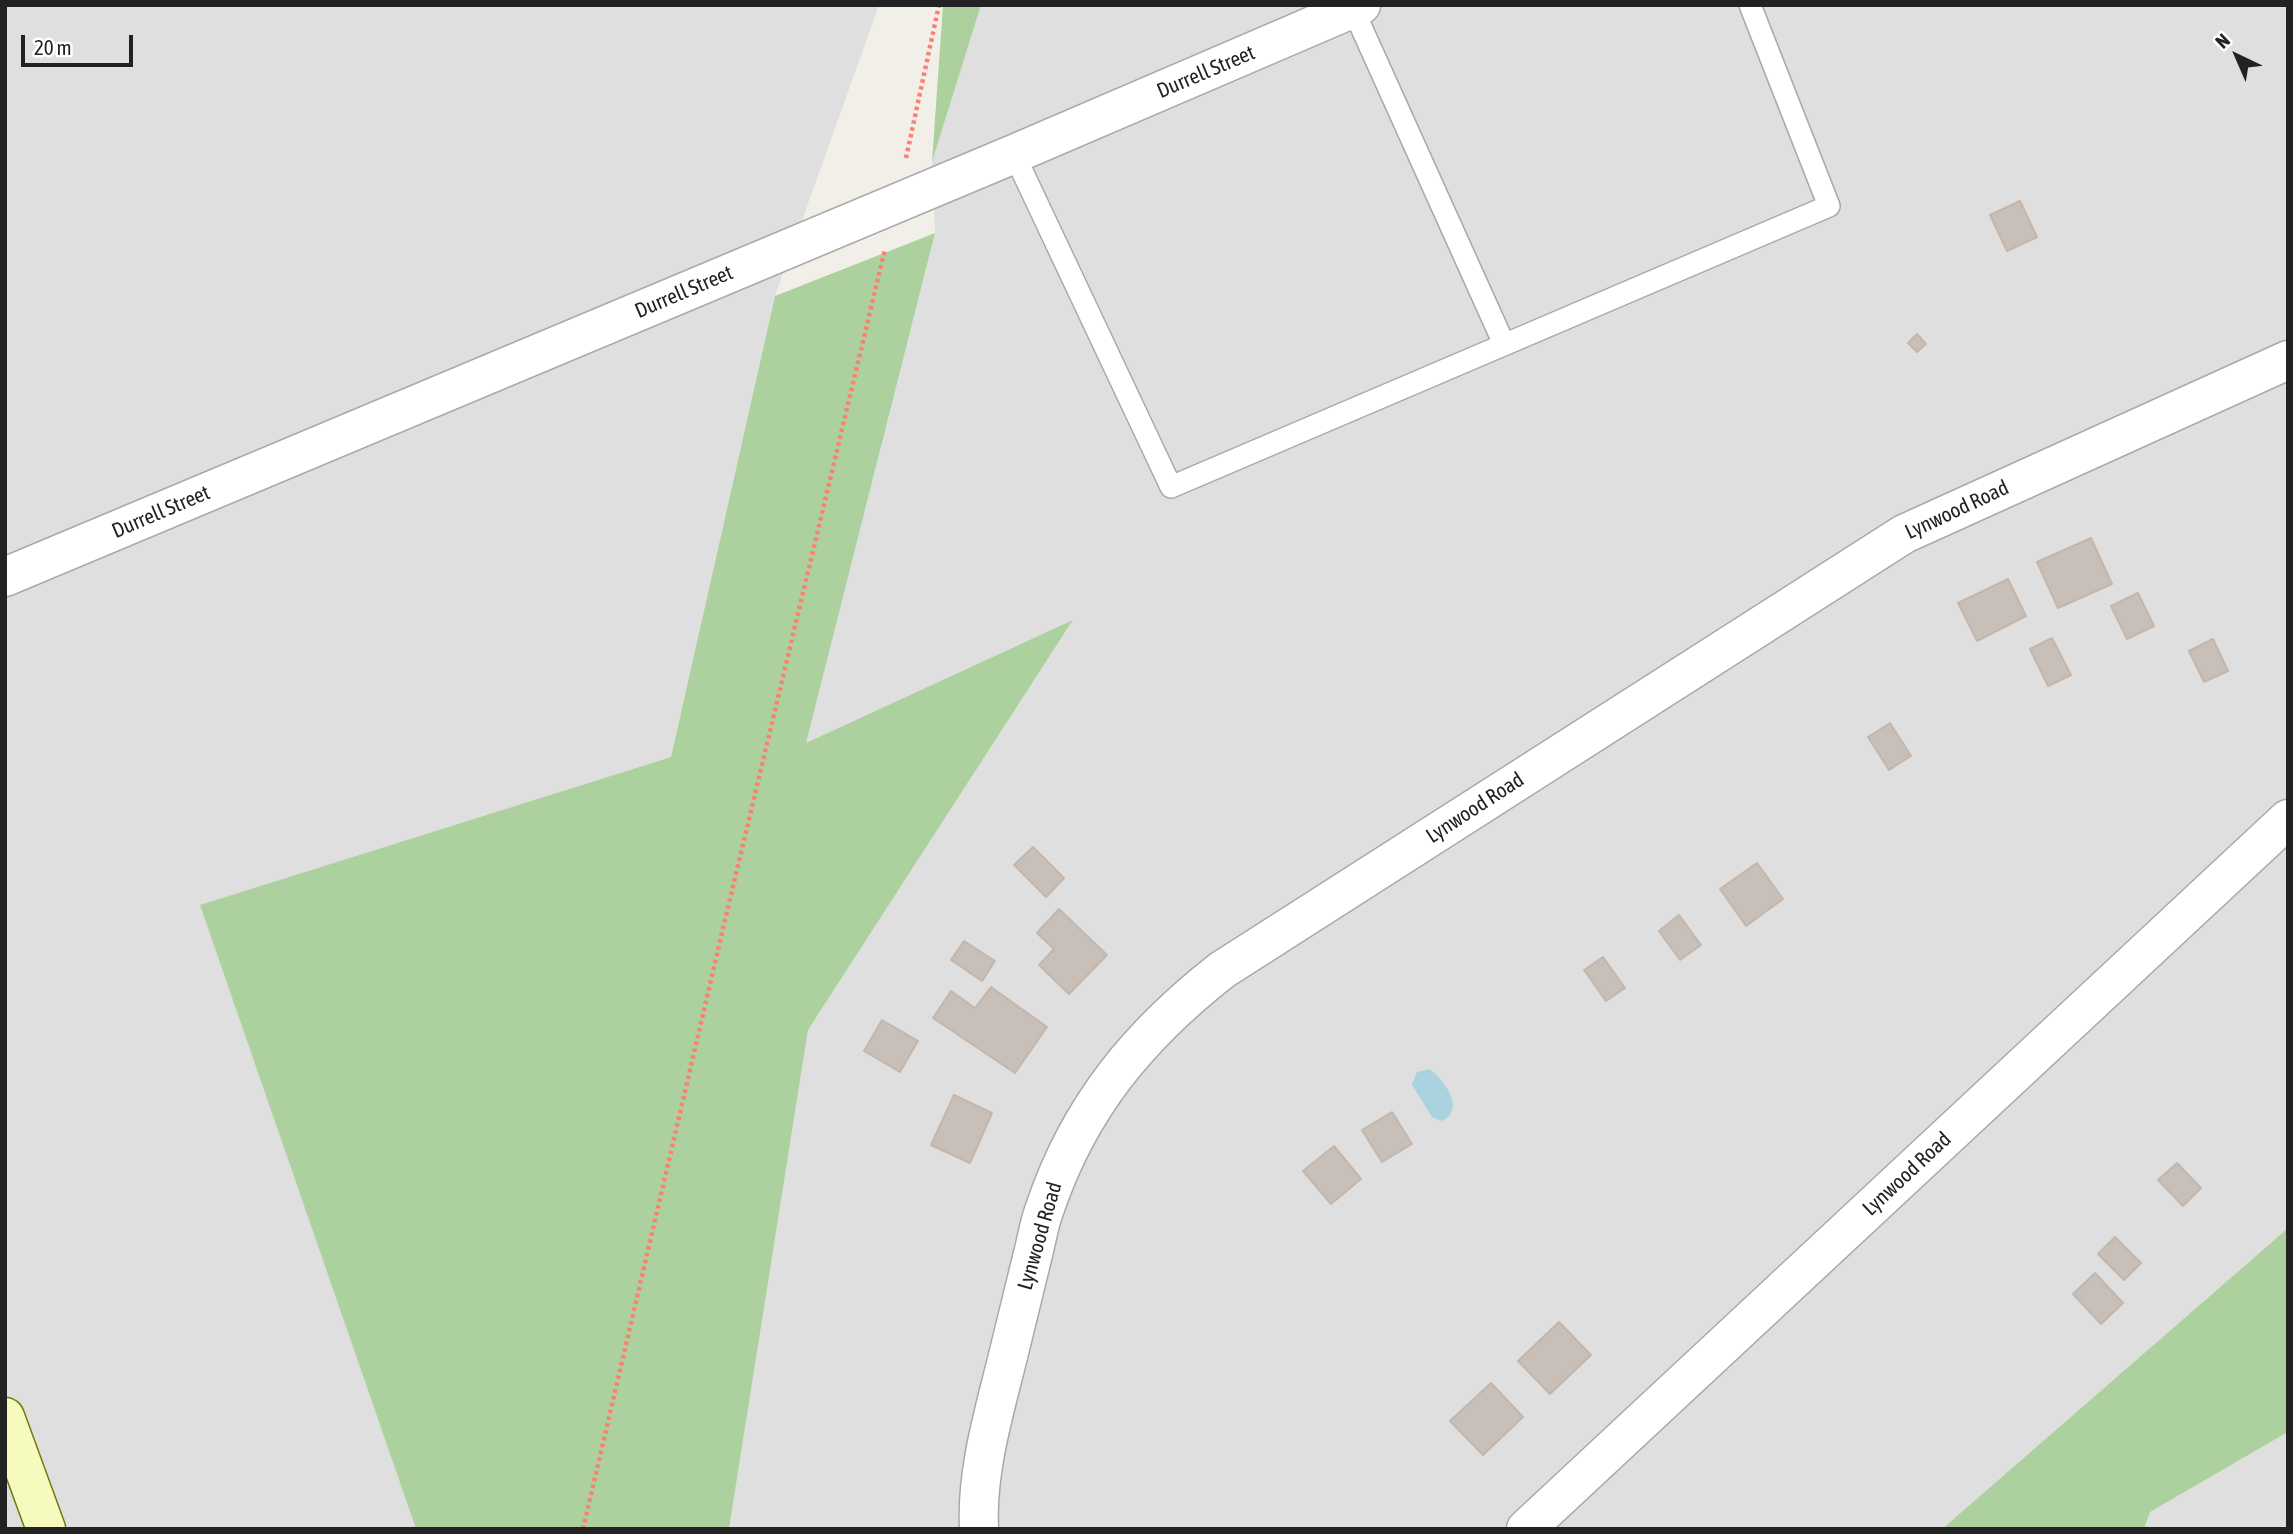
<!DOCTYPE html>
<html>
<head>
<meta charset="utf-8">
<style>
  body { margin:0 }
  #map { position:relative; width:2293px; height:1534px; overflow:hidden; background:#f2efe9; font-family:"Asap Condensed",sans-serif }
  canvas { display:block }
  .frame { position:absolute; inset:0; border:7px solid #222; pointer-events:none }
  .north { position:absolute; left:2202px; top:21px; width:70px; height:70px; -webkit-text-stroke:5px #fff; paint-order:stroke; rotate:316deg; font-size:19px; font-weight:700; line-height:28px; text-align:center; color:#222 }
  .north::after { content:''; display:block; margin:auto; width:24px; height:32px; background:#222; clip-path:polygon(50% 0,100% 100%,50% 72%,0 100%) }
  .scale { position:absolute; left:21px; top:35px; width:112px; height:32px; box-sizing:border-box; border:4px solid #222; border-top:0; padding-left:9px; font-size:21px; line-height:24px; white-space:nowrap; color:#222; -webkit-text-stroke:5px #fff; paint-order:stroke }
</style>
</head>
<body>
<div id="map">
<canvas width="2293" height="1534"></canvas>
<div class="frame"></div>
<div class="north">N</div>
<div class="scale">20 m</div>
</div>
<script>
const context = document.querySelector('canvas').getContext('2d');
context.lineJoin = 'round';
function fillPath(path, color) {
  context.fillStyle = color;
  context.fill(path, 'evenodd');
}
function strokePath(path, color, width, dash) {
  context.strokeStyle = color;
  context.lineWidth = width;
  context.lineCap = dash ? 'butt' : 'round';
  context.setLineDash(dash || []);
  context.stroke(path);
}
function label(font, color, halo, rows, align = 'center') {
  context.font = font + ' "Asap Condensed",sans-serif';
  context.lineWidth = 7;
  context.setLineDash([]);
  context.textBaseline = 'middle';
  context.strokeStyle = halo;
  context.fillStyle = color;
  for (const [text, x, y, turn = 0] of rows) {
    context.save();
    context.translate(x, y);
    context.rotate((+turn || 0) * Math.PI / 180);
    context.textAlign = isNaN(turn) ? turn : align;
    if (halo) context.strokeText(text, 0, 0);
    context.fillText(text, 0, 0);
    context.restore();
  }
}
fillPath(new Path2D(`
  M 5,5 L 879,5 L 775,296 L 671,757 L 201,905 L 416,1529 L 5,1529 Z
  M 981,5 L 2288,5 L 2288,1228 L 1942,1529 L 729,1529 L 808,1030 L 1072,622 L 805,744 L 935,233 L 932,162 Z
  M 2288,1432 L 2288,1529 L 2144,1529 L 2150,1512 Z`), '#e0dfdf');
fillPath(new Path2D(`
  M 943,5 L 981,5 L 932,162 Z
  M 935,233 L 806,743 L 1073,620 L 808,1030 L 729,1529 L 416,1529 L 200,905 L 671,757 L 775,296 Z
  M 2288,1228 L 2288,1432 L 2150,1512 L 2144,1529 L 1942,1529 Z`), '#add19e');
fillPath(new Path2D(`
  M 1429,1069 C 1444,1078 1467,1112 1441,1121 L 1432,1117 L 1412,1085 L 1417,1072 Z`), '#aad3df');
const building = new Path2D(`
  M 2020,201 L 2037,237 L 2007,251 L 1990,215 Z
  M 1917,334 L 1926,344 L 1917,352 L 1908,343 Z
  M 2091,538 L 2112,584 L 2058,608 L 2037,562 Z
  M 2008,579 L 2026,616 L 1977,641 L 1958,603 Z
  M 2138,593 L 2154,626 L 2127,639 L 2111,606 Z
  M 2052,638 L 2071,675 L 2048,686 L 2030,649 Z
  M 2213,639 L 2228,671 L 2204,682 L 2189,651 Z
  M 1890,723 L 1911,756 L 1889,770 L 1868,737 Z
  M 1033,847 L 1064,878 L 1046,897 L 1014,865 Z
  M 1757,863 L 1783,899 L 1746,926 L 1720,889 Z
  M 1059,909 L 1107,955 L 1069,994 L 1039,965 L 1054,949 L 1037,933 Z
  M 1679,915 L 1701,945 L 1680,960 L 1659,931 Z
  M 964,941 L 995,961 L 982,981 L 951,960 Z
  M 1603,957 L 1625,988 L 1606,1001 L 1584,970 Z
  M 991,987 L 1047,1027 L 1015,1073 L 933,1018 L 951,991 L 975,1008 Z
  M 882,1020 L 918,1041 L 900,1072 L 864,1051 Z
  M 954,1095 L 992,1113 L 970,1163 L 931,1145 Z
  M 1392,1112 L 1412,1144 L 1382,1162 L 1362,1130 Z
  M 1334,1146 L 1361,1179 L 1331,1204 L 1303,1171 Z
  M 2177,1163 L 2201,1188 L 2183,1206 L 2158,1180 Z
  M 2115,1237 L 2141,1263 L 2124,1280 L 2098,1254 Z
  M 2095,1273 L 2123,1303 L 2101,1324 L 2073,1294 Z
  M 1559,1322 L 1591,1355 L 1550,1394 L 1518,1361 Z
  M 1491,1383 L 1523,1417 L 1483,1455 L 1450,1421 Z`);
fillPath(building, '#c7bfb8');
strokePath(building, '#c4b6ab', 2);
const lane = new Path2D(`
  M 1353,9 L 1504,344
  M 1014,154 L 1171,487 L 1829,206 L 1750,5`);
const street = new Path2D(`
  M 5,577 L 1014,154 L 1361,5
  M 979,1529 C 976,1469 995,1410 1009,1352 C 1017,1320 1025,1287 1033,1254 C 1037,1239 1039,1223 1045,1208 C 1079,1107 1139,1035 1222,970 L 1904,534 L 2288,360
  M 1526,1529 L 2288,819`);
const secondary = new Path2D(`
  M 5,1417 L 46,1529`);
strokePath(lane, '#a9a9a9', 24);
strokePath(street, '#a9a9a9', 41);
strokePath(secondary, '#707d05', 41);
strokePath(new Path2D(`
  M 906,158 L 939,5
  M 583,1529 L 725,920 L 885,249`), '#fa8072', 4.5, [3.5, 3.5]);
strokePath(lane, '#fff', 21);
strokePath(street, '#fff', 38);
strokePath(secondary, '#f7fabf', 38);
label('21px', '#222', '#fff', [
  ["Durrell Street",1206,72,-23],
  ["Durrell Street",684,292,-23],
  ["Lynwood Road",1957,510,-25],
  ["Durrell Street",161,512,-23],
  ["Lynwood Road",1475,808,-33],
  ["Lynwood Road",1907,1174,-43],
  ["Lynwood Road",1040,1236,-74]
]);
</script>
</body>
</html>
